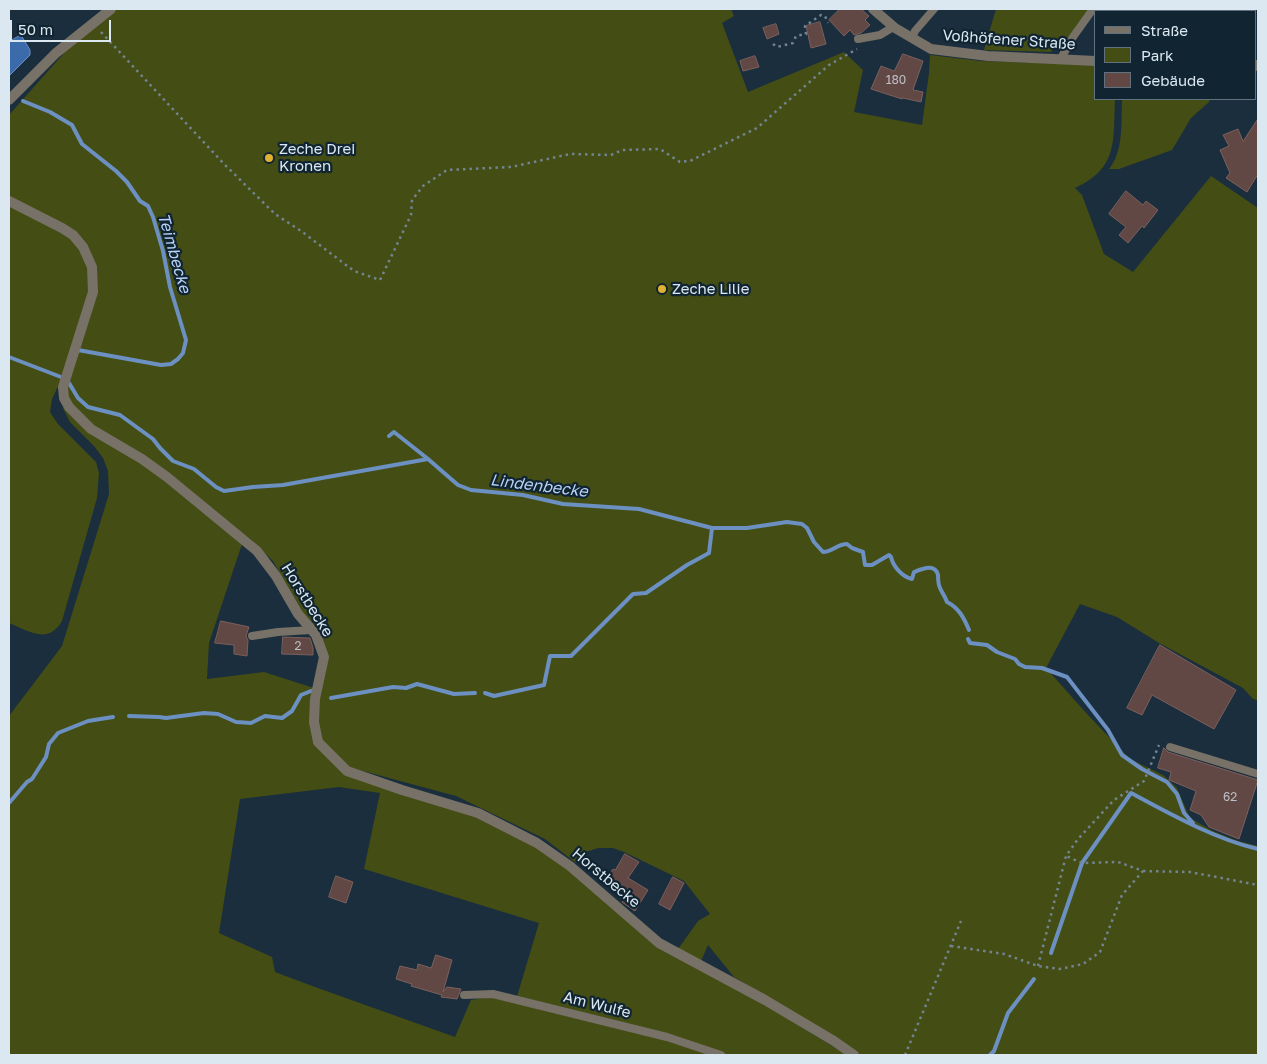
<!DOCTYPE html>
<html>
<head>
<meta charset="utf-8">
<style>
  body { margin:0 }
  #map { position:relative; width:1267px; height:1064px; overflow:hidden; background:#1a2e3d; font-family:"Golos Text",sans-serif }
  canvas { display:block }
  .frame { position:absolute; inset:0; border:10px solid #dbe8f1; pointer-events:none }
  .legend { position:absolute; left:1094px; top:10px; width:162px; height:90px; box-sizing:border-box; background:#102432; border:1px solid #61727e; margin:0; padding:6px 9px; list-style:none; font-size:15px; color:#dbe8f1 }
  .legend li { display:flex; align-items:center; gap:10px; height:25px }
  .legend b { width:25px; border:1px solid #61727e }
  .scale { position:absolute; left:10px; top:20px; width:101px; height:22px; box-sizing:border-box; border:2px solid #dbe8f1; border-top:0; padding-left:6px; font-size:15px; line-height:18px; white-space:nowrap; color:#dbe8f1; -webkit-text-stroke:4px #102432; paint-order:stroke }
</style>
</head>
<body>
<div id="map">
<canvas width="1267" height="1064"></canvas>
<div class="frame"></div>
<ul class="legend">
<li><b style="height:6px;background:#777167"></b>Straße</li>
<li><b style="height:14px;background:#444d14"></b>Park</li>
<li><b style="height:14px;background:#624845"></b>Gebäude</li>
</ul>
<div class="scale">50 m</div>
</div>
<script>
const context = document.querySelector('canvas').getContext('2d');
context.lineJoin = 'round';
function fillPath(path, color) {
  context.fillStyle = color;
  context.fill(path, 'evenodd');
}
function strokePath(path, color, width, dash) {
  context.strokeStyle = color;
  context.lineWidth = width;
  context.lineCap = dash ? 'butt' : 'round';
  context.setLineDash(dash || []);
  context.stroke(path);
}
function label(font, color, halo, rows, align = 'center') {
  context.font = font + ' "Golos Text",sans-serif';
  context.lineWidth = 4.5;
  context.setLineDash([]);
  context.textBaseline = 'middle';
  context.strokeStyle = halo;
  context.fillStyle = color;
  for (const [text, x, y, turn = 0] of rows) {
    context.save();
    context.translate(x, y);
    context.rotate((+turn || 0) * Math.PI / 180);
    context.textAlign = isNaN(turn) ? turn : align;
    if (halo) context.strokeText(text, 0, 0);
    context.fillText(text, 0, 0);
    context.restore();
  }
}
fillPath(new Path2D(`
  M 117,9 L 731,9 L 734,16 L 722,23 L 748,92 L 844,52 L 863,70 L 854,112 L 922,125 L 929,73 L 930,55 L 981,61 L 1096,65 L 1096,99 L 1115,99 C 1113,140 1119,168 1075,188 L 1082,195 L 1104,254 L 1133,272 L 1211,176 L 1258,208 L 1258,701 L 1252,698 L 1243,688 L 1159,643 L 1117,617 L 1080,604 L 1046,668 L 1088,715 L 1130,759 L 1163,775 L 1177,788 L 1190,818 L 1213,831 L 1238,841 L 1258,846 L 1258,1055 L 860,1055 L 847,1045 L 734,977 L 708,945 L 698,968 L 734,986 L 847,1055 L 9,1055 L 9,716 L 62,646 L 109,494 L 108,471 L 103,458 L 94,446 L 70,422 L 63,408 L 64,405 L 69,403 L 63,376 L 52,399 L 50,412 L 58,424 L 96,462 L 99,473 L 97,498 L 62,621 C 48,645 29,631 9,623 L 9,205 L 85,245 L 9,198 L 9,115 L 73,43 ZM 249,538 L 273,561 L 327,656 L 317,714 L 322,741 L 348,767 L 456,796 L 545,839 L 576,863 L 586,852 L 598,848 L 613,848 L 624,852 L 684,881 L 710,914 L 698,921 L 673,956 L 569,868 L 535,845 L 477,816 L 347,774 L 316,743 L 314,688 L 264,672 L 207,679 L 209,643 L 240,550 L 243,542 ZM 339,787 L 380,793 L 364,869 L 539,923 L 515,1003 L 491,997 L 471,1000 L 455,1037 L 315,987 L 275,972 L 272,957 L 219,933 L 240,799 Z
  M 996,9 L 1090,9 L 1063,44 L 1050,52 L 984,50 Z
  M 1122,99 L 1210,99 L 1209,102 L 1191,118 L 1172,150 L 1119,169 L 1109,169 C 1124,151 1121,121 1122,99 Z`), '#444d14');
const water = new Path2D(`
  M 21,35 L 30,50 L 30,55 L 9,76 L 9,42 Z`);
fillPath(water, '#3c6bac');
strokePath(water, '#6c90c1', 1);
strokePath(new Path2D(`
  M 23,101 L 50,112 L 72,125 L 82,144 L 116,171 L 127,182 L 140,201 L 148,206 L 153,217 L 163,251 L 170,287 L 186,340 L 183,353 L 178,359 L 171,364 L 161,365 L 78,350 L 78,351
  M 9,357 L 61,377
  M 69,383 L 78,398 L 88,407 L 120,415 L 153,439 L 160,448 L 173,461 L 194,469 L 216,487 L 224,491 L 253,487 L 283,485 L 428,459 L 458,485 L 471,490 L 523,495 L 563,504 L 639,509 L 712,528 L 747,528 L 787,522 L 802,524 L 807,528 L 814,542 L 823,552 C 832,552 837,544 847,544 L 852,548 L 863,552 L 865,565 L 872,565 L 889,555 L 891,557 C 893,566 902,577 912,579 L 914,572 C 922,569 935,563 938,575 C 938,579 938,584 940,588 C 942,593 945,596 947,602 C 959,608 964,618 969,630
  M 389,436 L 394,432 L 428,459
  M 968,639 L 970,643 L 987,645 L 997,652 L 1015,659 L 1019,664 L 1025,667 L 1042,668 L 1067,677 L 1108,730 L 1122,755 L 1142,769 L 1167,782 L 1177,794 L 1184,813 L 1193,823
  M 485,693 L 494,696 L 544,685 L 550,656 L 571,656 L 633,594 L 646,593 L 687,565 L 709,553 L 712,528
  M 331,698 L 393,687 L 406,688 L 417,684 L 454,694 L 475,693
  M 129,716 L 159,717 L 166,718 L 204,713 L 218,714 L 236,722 L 251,723 L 265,716 L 282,718 L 292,711 L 301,695 L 311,691
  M 9,803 L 27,782 L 32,779 L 46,757 L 49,744 L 58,733 L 88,721 L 113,717
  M 1051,953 L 1082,863 L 1131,793 C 1170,814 1215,839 1258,849
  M 990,1055 L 994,1051 L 1008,1013 L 1034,979`), '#6c90c1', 4);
const building = new Path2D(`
  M 840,9 L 861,9 L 869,16 L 865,20 L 870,25 L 861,33 L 854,35 L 850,30 L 844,36 L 829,20 Z
  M 820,22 L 826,44 L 811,48 L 806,26 Z
  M 776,24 L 779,34 L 767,39 L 763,28 Z
  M 903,54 L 923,61 L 913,90 L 923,92 L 921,102 L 903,98 L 902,99 L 871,89 L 881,66 L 894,71 Z
  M 755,56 L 759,67 L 743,71 L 740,61 Z
  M 1258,119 L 1258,174 L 1247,192 L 1226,178 L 1230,173 L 1220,150 L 1229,146 L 1223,135 L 1238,129 L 1243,141 Z
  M 1126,191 L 1143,205 L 1146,201 L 1158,210 L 1144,228 L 1142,226 L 1128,243 L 1119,235 L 1126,227 L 1109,214 Z
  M 221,621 L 249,627 L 246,636 L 248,640 L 247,656 L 234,654 L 234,645 L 215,643 Z
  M 283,637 L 310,638 L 313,648 L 313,655 L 282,654 Z
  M 1160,645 L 1236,690 L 1214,729 L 1152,695 L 1142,715 L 1127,708 Z
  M 1164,748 L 1168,752 L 1258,780 L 1239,839 L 1209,827 L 1201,815 L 1190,810 L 1196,791 L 1169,780 L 1171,772 L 1158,768 Z
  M 625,854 L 639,862 L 628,878 L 648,890 L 635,911 L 622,902 L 627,893 L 606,880 L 613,869 L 615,870 Z
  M 336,876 L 353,882 L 346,903 L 329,897 Z
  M 673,877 L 684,883 L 670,910 L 659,904 Z
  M 436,955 L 452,960 L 443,992 L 447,987 L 461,989 L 457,999 L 441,997 L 442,995 L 411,986 L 412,984 L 396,979 L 400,966 L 417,970 L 418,964 L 431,968 Z`);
fillPath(building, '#624845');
strokePath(building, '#7c605d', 1);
strokePath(new Path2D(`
  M 101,32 L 225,165 L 275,214 L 301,231 L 354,271 L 380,280 L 411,215 L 412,200 L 423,186 L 447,170 L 511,167 L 570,154 L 611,155 L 622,150 L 660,149 L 680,162 L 690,161 L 757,128 L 829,65 L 857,49
  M 773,44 L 777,47 L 793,43 L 796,36 L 806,34 L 805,26 L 821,15 L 825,16 L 828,23
  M 1143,871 L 1190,872 L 1258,885
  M 951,946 L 1004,954 L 1038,966 L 1060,969 L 1083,964 L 1100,952 L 1122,895 L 1143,871 L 1118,862 L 1082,863 L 1066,856
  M 1038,966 L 1066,856 L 1078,839 L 1114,800 L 1144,781 L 1159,745
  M 905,1055 L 961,921`), '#738490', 2.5, [2.5, 4]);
strokePath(new Path2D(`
  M 912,38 L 915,31 L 934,9
  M 858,39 L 880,35 L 893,27
  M 1060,60 L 1073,37 L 1093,9
  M 252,636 L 278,632 L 311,630
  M 1170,747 L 1258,774
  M 464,995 L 493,994 L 667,1037 L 721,1055`), '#777167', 8);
strokePath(new Path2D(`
  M 9,100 L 56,53 L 111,9
  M 9,201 L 62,228 L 73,235 L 83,247 L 92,267 L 93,292 L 63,387 L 64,398 L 69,407 L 91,429 L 142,459 L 167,477 L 257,551 L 276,576 L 298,614 L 316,635 L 324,657 L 315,699 L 314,722 L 318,742 L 347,771 L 402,790 L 478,813 L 537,843 L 570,866 L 659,943 L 765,1000 L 834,1041 L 854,1055`), '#777167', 10);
strokePath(new Path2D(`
  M 873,9 L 895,28 L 931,49 L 988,56 L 1096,61
  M 1256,65 L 1258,66`), '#777167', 10);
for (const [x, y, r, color] of [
  [269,158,5,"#deb133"],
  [662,289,5,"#deb133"]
]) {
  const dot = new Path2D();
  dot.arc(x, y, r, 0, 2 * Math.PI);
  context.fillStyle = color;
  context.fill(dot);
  strokePath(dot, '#102432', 2);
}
label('12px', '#bdc0c6', null, [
  ["180",896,80],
  ["2",298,646],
  ["62",1230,797]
]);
label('15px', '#dbe8f1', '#102432', [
  ["Voßhöfener Straße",1009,40,4],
  ["Horstbecke",307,600,58],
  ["Horstbecke",606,878,40],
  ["Am Wulfe",597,1005,14]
]);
label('15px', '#dbe8f1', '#102432', [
  ["Zeche Drei",279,149],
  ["Kronen",279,166],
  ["Zeche Lilie",672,289]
], 'left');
label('italic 16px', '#b8d2f6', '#102432', [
  ["Teimbecke",174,253,74],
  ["Lindenbecke",539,486,7]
]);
</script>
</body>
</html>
